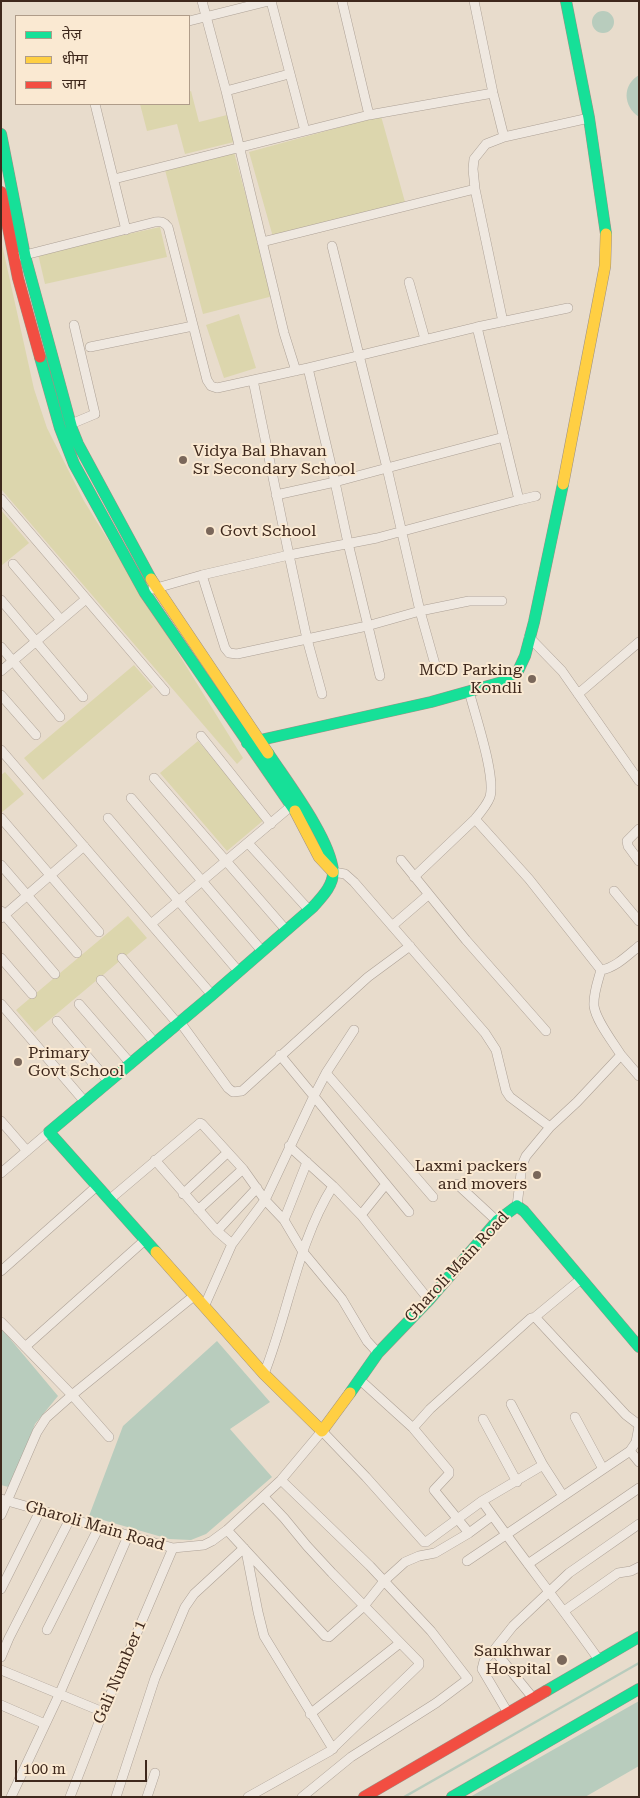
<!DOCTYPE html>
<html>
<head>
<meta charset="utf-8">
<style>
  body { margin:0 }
  #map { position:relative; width:640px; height:1798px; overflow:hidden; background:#e8dccc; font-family:"Roboto Serif","Noto Sans Devanagari",serif }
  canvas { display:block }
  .frame { position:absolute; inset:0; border:2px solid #3e281c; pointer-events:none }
  .legend { position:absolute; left:15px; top:15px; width:175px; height:90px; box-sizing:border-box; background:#fae9d2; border:1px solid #af9c89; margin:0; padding:6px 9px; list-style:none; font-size:15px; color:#3e281c }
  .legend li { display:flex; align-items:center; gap:10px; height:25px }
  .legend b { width:25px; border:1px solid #af9c89 }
  .scale { position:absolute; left:15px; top:1760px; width:132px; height:22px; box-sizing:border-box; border:2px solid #3e281c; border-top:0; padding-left:6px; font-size:15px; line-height:18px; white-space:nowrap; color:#3e281c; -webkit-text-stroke:4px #fae9d2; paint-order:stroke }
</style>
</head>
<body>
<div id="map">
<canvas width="640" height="1798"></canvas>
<div class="frame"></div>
<ul class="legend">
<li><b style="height:6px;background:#16e098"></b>तेज़</li>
<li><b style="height:6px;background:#ffcf43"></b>धीमा</li>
<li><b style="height:6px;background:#f24e42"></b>जाम</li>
</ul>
<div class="scale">100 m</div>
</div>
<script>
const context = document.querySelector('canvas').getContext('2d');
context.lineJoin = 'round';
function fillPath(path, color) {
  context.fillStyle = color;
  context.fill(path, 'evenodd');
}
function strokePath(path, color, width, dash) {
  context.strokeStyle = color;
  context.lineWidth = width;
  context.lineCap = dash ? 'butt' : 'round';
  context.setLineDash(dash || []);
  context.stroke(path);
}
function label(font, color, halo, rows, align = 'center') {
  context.font = font + ' "Roboto Serif",serif';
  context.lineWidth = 4;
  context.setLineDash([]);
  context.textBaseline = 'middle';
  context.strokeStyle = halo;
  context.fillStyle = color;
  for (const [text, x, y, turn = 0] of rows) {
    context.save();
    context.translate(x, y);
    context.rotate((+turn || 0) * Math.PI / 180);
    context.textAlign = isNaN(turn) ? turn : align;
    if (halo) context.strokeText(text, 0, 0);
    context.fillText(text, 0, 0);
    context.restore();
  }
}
fillPath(new Path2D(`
  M 191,91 L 199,122 L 231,114 L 238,141 L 185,154 L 177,124 L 147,131 L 140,104 L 189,104 L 189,92 Z
  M 381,116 L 405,202 L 273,237 L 249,152 Z
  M 234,152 L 273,296 L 203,314 L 165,170 Z
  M 160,227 L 167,257 L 45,284 L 38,254 Z
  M 1,240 L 34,389 L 47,428 L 84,501 L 243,758 L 237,764 L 1,489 Z
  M 239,314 L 256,368 L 224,378 L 206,325 Z
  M 1,510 L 29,543 L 1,566 Z
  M 134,665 L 153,687 L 43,780 L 24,758 Z
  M 198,741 L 265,819 L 227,851 L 160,773 Z
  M 5,772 L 24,794 L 1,813 L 1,775 Z
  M 128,916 L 147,938 L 35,1032 L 16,1010 Z`), '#dcd6ad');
fillPath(new Path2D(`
  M592 22a11 11 0 1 1 22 0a11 11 0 1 1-22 0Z
  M 639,75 L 639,117 C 623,106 622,85 639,75 Z
  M 1,1328 L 58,1396 L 35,1424 L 12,1488 L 1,1485 Z
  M 217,1341 L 270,1402 L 230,1429 L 272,1477 L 206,1534 L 191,1540 L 169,1539 L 89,1516 L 123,1426 Z
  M 639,1701 L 639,1766 L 585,1797 L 470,1797 Z`), '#b8ccbd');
strokePath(new Path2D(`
  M 404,1797 L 639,1663`), '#b8ccbd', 2.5);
const street = new Path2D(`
  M 202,1 L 226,91 L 284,333 L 296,371
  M 271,1 L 305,131
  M 474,1 L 493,93 L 504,137
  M 189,21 L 269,1
  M 226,91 L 289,74
  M 95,104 L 126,230
  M 369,115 L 493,93
  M 114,179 L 369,115 L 342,1
  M 262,242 L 475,189
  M 332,246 L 387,468 L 504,437
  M 21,256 L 155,222 C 161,221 164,222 168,227 L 207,380 L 211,386 L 217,388 L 308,368 L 477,327 L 568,308
  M 409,282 L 425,339
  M 503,322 L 475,189 L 473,169 L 474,159 L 486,144 L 504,137 L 589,118
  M 477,327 L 519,500 L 536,496
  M 90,347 L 193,326
  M 71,424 L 95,414 L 74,325
  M 276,495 L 335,482 L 308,368
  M 1,499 L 165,691
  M 13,564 L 61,620
  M 202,575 L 225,648 L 229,653 L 237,654 L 307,639 L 289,555 L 377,538 L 519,500
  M 153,589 L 202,575 L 289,555 L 253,380
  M 1,600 L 83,697
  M 529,637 L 562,671 L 639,781
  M 1,647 L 60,717
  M 1,671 L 86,599
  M 380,676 L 348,543 L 335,482 L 387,468 L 420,611 L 436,668
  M 322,694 L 307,639 L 367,626 L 420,611 L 469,601 L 502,601
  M 578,694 L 639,642
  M 1,695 L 36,735
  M 201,736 L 271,824
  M 1,750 L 212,995
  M 154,778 L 286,930
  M 131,798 L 262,951
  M 1,818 L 99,932
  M 108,818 L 239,972
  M 475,819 L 529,879 L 601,970 C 615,968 628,955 639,946
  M 639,829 L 627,841 L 628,846 L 639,861
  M 248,843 L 309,910
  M 401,860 L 466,940 L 546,1031
  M 1,865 L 77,953
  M 333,872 L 345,874 L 354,882 L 485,1033 L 496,1050 L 506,1091 L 510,1097 L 550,1127
  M 414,877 L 475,819 C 481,812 487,805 490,797 C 496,776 475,715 469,691
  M 614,891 L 639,921
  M 1,911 L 55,974
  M 1,918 L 84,846
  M 151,924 L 296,802
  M 392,926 L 428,895
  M 1,958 L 32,994
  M 122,958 L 178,1024
  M 101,980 L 155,1043
  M 1,1004 L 85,1102
  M 79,1004 L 131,1064
  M 57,1021 L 109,1082
  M 180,1022 L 228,1088 L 233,1092 L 242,1091 L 368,977 L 410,946
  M 280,1055 L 409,1212
  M 621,1055 L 639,1076
  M 326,1073 L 433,1197
  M 1,1121 L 27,1151
  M 289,1146 L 333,1186 L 361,1215 L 429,1300
  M 155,1160 L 217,1231 L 232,1244
  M 1,1173 L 49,1132
  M 457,1184 L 497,1221
  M 183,1194 L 227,1153
  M 109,1200 L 200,1123 L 202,1124 L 243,1169 L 265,1200 L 284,1220 L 303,1252 L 342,1299 L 367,1341 L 378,1353
  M 517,1206 L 522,1165 L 526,1156 L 550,1127 L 577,1102 L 621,1055 C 613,1042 596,1021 594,1006 C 593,994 598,981 601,970
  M 198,1210 L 243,1169
  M 361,1215 L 386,1184
  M 284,1220 L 307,1162
  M 217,1231 L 257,1188
  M 1,1271 L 97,1186
  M 204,1307 L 232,1244 L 265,1200 L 314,1096 L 326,1073 L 354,1030
  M 535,1317 L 581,1279
  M 1,1322 L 72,1395 L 109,1437
  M 25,1347 L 145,1240
  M 264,1374 C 288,1314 298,1241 333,1186
  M 359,1379 L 413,1428 L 430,1409 L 531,1318 L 535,1317 L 626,1415 L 639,1425
  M 511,1404 L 543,1465 L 563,1496
  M 575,1417 L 603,1469
  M 483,1419 L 517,1482
  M 413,1428 L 449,1471 L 449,1474 L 434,1490 L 469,1533
  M 630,1451 L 639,1462
  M 281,1480 L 370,1566 L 431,1631 L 468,1679 L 436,1703 L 351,1757 L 302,1797
  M 1,1499 L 173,1548 L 204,1545 L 212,1541 L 227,1530 L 281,1480 L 322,1431 L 366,1477 L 424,1542 L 426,1542 L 482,1501 L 543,1465
  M 482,1501 C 520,1555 561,1606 599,1660
  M 1,1515 L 37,1432 L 46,1418 L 72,1395 L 195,1295
  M 227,1530 L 325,1636 L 329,1637 L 364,1606 L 384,1581 L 405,1562 L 419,1556 L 435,1553 L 469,1533 L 492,1516
  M 246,1551 L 258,1612 L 264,1636 L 333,1749
  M 467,1561 L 630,1451 L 636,1442 L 639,1426
  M 528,1564 L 639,1488
  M 1,1589 L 40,1511
  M 564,1611 L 618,1573 L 631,1571 L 639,1567
  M 47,1630 L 99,1527
  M 494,1650 L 484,1661 L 482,1669 L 508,1713
  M 1,1657 L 9,1638 L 70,1519
  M 1,1670 L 103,1712
  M 533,1698 L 494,1650 L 513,1626 L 569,1573 L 639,1524
  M 1,1705 L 45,1724
  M 310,1714 L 400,1643
  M 11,1797 L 59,1695 L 128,1536
  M 70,1797 L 103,1712 L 173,1548
  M 116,1797 L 155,1678 L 185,1607 L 194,1594 L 244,1548
  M 147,1797 L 155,1773
  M 248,1797 L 330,1751 L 419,1665 L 419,1662 L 332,1573 L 307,1546 L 284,1518 L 264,1497`);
const fast = new Path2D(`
  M 566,1 L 589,118 L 606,234
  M 1,134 L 25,256 L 72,429 L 78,444 L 151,579
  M 40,357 L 60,428 L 74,464 L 145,593 L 295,811
  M 247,743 L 431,702 L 506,681 L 518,671 L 525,656 L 534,622 L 563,484
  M 156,1252 L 49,1132 L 212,995 L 313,907 C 322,897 334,885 333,871 C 330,838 287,782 268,753
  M 350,1393 L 378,1353 L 429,1300 L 497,1221 L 517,1206 L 524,1211 L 639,1347
  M 546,1691 L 639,1637
  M 452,1797 L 639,1689`);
const slow = new Path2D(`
  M 563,484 L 605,266 L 606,234
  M 151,579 L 268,753
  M 295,811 L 319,857 L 333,872
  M 156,1252 L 264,1374 L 322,1431 L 350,1393`);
const jam = new Path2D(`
  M 1,192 L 18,278 L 40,357
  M 364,1797 L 546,1691`);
strokePath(street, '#ada196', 10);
strokePath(fast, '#9d9085', 12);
strokePath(slow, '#9d9085', 12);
strokePath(jam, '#9d9085', 12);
strokePath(street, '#efe8e0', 9);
strokePath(fast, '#16e098', 11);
strokePath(slow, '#ffcf43', 11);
strokePath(jam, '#f24e42', 11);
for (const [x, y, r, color] of [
  [183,460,5,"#7a675a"],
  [210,531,5,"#7a675a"],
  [532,679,5,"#7a675a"],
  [18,1062,5,"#7a675a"],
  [537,1175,5,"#7a675a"],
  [562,1660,6,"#7a675a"]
]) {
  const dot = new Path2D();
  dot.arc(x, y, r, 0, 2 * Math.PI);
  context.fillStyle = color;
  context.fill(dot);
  strokePath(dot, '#fae9d2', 2);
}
label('16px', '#3e281c', '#fae9d2', [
  ["Vidya Bal Bhavan",193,451],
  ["Sr Secondary School",193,469],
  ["Govt School",220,531],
  ["MCD Parking",522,670,"right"],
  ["Kondli",522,688,"right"],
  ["Primary",28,1053],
  ["Govt School",28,1071],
  ["Laxmi packers",527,1166,"right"],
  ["and movers",527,1184,"right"],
  ["Sankhwar",551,1651,"right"],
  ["Hospital",551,1669,"right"]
], 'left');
label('16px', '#3e281c', '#fae9d2', [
  ["Gharoli Main Road",457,1267,-47],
  ["Gharoli Main Road",95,1526,16],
  ["Gali Number 1",120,1672,-67]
]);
</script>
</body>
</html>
